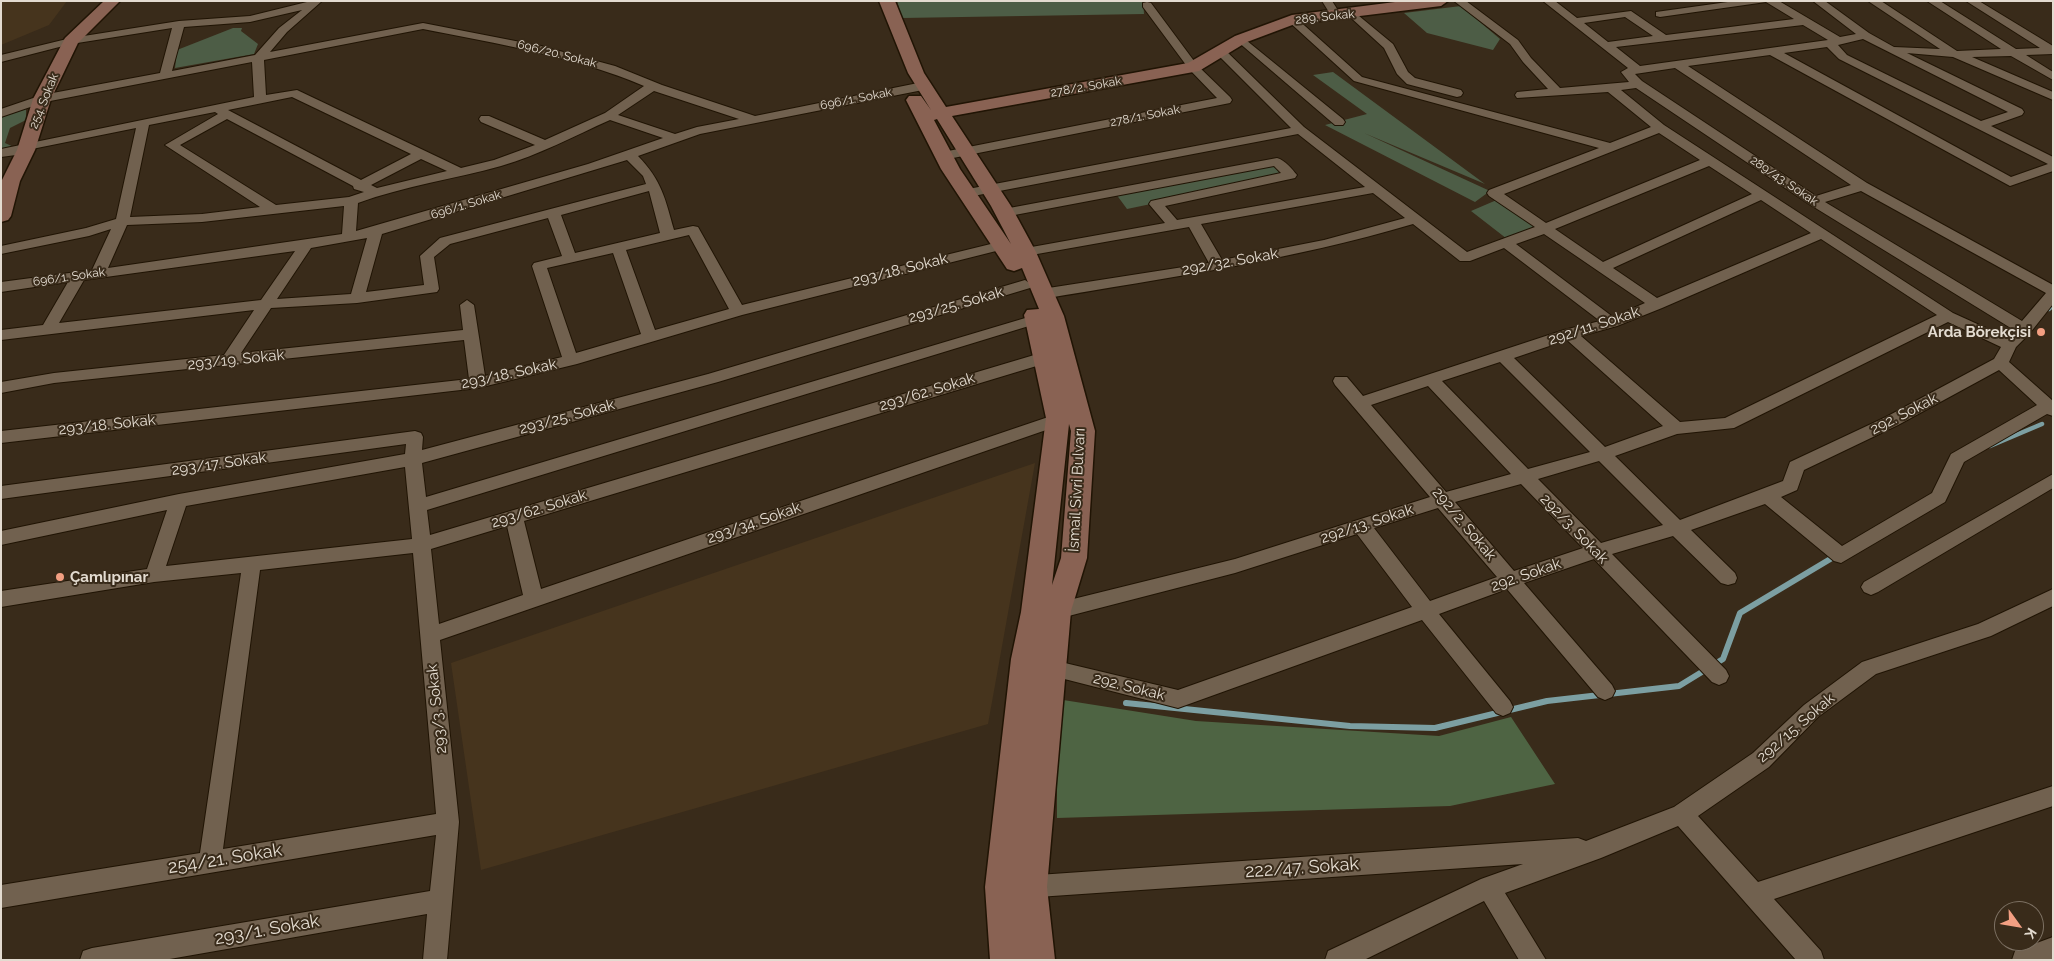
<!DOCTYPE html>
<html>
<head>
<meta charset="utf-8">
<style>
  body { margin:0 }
  #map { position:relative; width:2054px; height:961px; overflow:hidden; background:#392b1a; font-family:Raleway,sans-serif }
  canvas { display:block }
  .frame { position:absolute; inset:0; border:2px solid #e3dbd0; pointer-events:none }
  .north { position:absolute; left:1994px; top:901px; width:50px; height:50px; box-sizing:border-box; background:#392b1a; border:1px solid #7d7163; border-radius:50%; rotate:122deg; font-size:14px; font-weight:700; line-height:20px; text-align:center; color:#e3dbd0 }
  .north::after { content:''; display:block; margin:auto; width:18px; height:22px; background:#f39f82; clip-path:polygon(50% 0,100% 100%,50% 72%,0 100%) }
</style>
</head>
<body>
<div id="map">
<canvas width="2054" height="961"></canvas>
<div class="frame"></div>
<div class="north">K</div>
</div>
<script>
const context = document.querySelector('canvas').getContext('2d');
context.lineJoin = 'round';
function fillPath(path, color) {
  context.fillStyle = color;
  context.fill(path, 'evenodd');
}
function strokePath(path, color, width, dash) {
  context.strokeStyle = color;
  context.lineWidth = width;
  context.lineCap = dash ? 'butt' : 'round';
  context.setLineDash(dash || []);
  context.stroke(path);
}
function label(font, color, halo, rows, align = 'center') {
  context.font = font + ' Raleway,sans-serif';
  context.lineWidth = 4;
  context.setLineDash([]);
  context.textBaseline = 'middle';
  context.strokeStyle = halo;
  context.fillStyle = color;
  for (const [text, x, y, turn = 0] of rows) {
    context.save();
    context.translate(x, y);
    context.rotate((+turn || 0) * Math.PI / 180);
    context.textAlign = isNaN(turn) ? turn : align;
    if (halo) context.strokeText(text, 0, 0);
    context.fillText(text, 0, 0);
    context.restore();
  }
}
fillPath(new Path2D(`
  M 1,1 L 67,1 L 49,25 L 1,45 Z
  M 1035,463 L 988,724 L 481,870 L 451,663 Z`), '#46341d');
fillPath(new Path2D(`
  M 897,1 L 1143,1 L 1144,14 L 902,18 Z
  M 1461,6 L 1500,39 L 1493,50 L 1427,33 L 1404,13 Z
  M 233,28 L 242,28 L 241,31 L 258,44 L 254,54 L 175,68 L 177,50 Z
  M 1333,72 L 1485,184 L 1364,133 L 1490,191 L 1475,202 L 1325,125 L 1367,114 L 1313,75 Z
  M 26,109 L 26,120 L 10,128 L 5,143 L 16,148 L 1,150 L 1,117 Z
  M 1277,162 L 1290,175 L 1127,209 L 1116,194 Z
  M 1499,199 L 1541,229 L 1511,242 L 1471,211 Z`), '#4d5d46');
fillPath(new Path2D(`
  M 1057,699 L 1196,721 L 1439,736 L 1511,717 L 1555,784 L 1450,806 L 1057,818 Z`), '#4e6443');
strokePath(new Path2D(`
  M 2049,309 L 2053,305
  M 1990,446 L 2042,424`), '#7c9fa2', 4.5);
strokePath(new Path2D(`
  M 1126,703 L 1350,726 L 1435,728 L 1547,701 L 1679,686 L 1723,659 L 1740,613 L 1837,555`), '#7c9fa2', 6);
const street = new Path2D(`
  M 311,1 L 322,1 L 287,32 L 270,52 L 423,23 L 541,46 L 615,66 L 662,85 L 755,116 L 923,82 L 927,83 L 927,89 L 923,90 L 700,134 L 638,156 C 662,181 665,198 674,230 L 693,226 L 698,227 L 742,305 L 1003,241 L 1010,245 L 1008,248 L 742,315 L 577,364 L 478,388 L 1,443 L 1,431 L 469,379 L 464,340 L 54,383 L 1,393 L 1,382 L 54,373 L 224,355 L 254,310 L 1,340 L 1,330 L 43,325 L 68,282 L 1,292 L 1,282 L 92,270 L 111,229 L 89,236 L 1,254 L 1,246 L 86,228 L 116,219 L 136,128 L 32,149 L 31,153 L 1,157 L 1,149 L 254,97 L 252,62 L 45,102 L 1,117 L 1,109 L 42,95 L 160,73 L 172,28 L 71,44 L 1,62 L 1,55 L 71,38 L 179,21 L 250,16 ZM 302,10 L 279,28 L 255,55 L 172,71 L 184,27 L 250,22 ZM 423,29 C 498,44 574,56 644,86 L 605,113 L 545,140 L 489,116 L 481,116 L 479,119 L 481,122 L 535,145 L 494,160 L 461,168 L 297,90 L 266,95 L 264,60 ZM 654,91 L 739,119 L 697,127 L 675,134 L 618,115 ZM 292,97 L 411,154 L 361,180 L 228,110 ZM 215,112 L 218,114 L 165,145 L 260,207 L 202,214 L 130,217 L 149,125 ZM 227,119 L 353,186 L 354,189 L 364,192 L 349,197 L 276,205 L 180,145 ZM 610,120 L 663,138 L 588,164 L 356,231 L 358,203 C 404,186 454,179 501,166 C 539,155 574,136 610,120 ZM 421,159 L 447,171 L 377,188 L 371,185 ZM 627,160 L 643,176 L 646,184 L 440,238 L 420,256 L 424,285 L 366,292 L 382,234 ZM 649,191 L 660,233 L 575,253 L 561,215 ZM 344,206 L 342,234 L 108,268 L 127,225 L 202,222 ZM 548,218 L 562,256 L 534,263 L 532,266 L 562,357 L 485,376 L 474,305 L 467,300 L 460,305 L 463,330 L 241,353 L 271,308 L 357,303 L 437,292 L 439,289 L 434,257 L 450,244 ZM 689,235 L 729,309 L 655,330 L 626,250 ZM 367,238 L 351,294 L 277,299 L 311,248 ZM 295,251 L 261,300 L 59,323 L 84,280 ZM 613,253 L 641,334 L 576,353 L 547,268 Z
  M 1322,1 L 1332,1 L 1341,15 L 1340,17 L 1332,17 Z
  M 1454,1 L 1466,1 L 1518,40 L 1531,58 L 1560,88 L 1629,82 L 1621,72 L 1628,68 L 1543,1 L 1555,1 L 1577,18 L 1631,11 L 1666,35 L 1794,19 L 1766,2 L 1660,17 L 1656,16 L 1656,12 L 1735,1 L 1779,1 L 1840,37 L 1856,34 L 1813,1 L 1825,1 L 1869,33 L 1894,47 L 1940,49 L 1868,1 L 1881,1 L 1957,51 L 2001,49 L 1927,1 L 1940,1 L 2016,49 L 2040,48 L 1966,1 L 1979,1 L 2053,46 L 2053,54 L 2026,55 L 2053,72 L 2053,80 L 2011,56 L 1972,57 L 2053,92 L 2053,100 L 1953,57 L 1907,53 L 2022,109 L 2024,112 L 2022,115 L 1991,126 L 2053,157 L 2053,171 L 2010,186 L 1770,55 L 1688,66 L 1867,183 L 2053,285 L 2053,304 L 2030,333 L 2016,347 L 2009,362 L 2053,401 L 2053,416 L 2047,414 L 1964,462 L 1945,502 L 1841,563 L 1834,561 L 1765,504 L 1691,530 L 1735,573 L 1737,578 L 1735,583 L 1728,585 L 1721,583 L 1673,536 L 1612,554 L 1726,670 L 1729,676 L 1726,682 L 1719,685 L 1712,682 L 1594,559 L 1524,583 L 1612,685 L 1615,691 L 1612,697 L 1605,700 L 1598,697 L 1507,589 L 1439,614 L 1510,701 L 1513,707 L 1510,713 L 1503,716 L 1496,713 L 1422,620 L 1178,708 L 1037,672 L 1034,666 L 1037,660 L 1044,658 L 1178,690 L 1412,607 L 1357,534 L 1235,573 L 1057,619 L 1050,617 L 1047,611 L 1050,605 L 1057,603 L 1235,559 L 1430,497 L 1335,385 L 1333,381 L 1335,377 L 1347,377 L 1363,396 L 1564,330 L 1600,321 L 1504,248 L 1470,261 L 1460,261 L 1413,224 C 1292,260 1167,278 1042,299 L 1035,294 L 1042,289 L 1209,263 L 1189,227 L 1026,256 L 1019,252 L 1026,248 L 1165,223 L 1149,204 L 1151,201 L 1281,173 L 1274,166 L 1004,217 L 997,213 L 1004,209 L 1277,158 C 1285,160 1292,169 1297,175 L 1295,178 L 1165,206 L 1177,220 L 1365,187 L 1298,134 L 968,197 L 961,193 L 968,189 L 1291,128 L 1216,53 L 1216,49 L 1224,49 L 1304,127 L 1467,252 L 1535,227 L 1489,196 L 1487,193 L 1489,190 L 1599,148 L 1354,81 L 1287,20 L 1292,17 L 1296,18 L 1362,77 L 1610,143 L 1651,127 L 1608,92 L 1517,98 L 1515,95 L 1517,92 L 1548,89 L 1523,62 L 1510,44 ZM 1625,17 L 1653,36 L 1608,42 L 1584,23 ZM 1803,25 L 1828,40 L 1640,66 L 1616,47 ZM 1863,39 L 2008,112 L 1981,121 L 1847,55 L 1838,45 ZM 1827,47 L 1839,59 L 2048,164 L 2011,177 L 1784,53 ZM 1675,68 L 1851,185 L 1816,196 L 1642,81 L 1635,74 ZM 1636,88 L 1809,204 L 2014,330 L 2008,338 L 1953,313 L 1664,125 L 1621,90 ZM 1659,133 L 1700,160 L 1546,223 L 1504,194 ZM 1709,166 L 1752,194 L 1603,262 L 1555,229 ZM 1861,191 L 2046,293 L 2022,321 L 1825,202 ZM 1373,193 L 1405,218 L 1324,240 L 1222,260 L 1201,224 ZM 1761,200 L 1811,233 L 1657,298 L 1613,268 ZM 1544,234 L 1645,303 L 1613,317 L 1516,244 ZM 1821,239 L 1937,315 L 1725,418 L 1680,422 L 1581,336 L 1617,326 L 1662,308 ZM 1948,322 L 2001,347 L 1994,359 L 1886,417 L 1790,462 L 1783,481 L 1680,520 L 1615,456 L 1677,434 L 1734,428 ZM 1567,340 L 1663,426 L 1605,447 L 1514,358 ZM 1500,362 L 1590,452 L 1528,469 L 1442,381 ZM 1999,370 L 2037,405 L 1951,454 L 1932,493 L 1842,546 L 1781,497 L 1797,490 L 1804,470 L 1898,425 ZM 1428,386 L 1511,474 L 1446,492 L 1371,405 ZM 1599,461 L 1663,525 L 1601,543 L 1538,479 ZM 1521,484 L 1583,548 L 1514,571 L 1455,502 ZM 1438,508 L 1497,577 L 1430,601 L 1374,528 Z
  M 1147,2 L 1151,3 L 1197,65 L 1230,97 L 1232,100 L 1230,103 L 943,160 L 938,159 L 937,156 L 938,153 L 943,152 L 1217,98 L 1189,69 L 1143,7 L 1143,3 Z
  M 1353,11 L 1393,44 L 1408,72 L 1415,78 L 1461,90 L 1463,93 L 1461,96 L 1457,97 L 1407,84 L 1397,74 L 1384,48 L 1349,16 L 1349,12 Z
  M 1241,36 L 1343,119 L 1345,122 L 1343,125 L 1335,125 L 1237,41 L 1237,37 Z
  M 1025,280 L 1032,285 L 1030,288 L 718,382 L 422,463 L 426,497 L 1032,316 L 1042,316 L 1045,319 L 1042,322 L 427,510 L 430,535 L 1051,350 L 1063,350 L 1065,354 L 1063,358 L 524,521 L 541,589 L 1063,412 L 1075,412 L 1077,416 L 1075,420 L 440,640 L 459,822 L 447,960 L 423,960 L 427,914 L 164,960 L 80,960 L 83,951 L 92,948 L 430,891 L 436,835 L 1,908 L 1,885 L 200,853 L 241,573 L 154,582 L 1,607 L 1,591 L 147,569 L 167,510 L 1,545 L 1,531 L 179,494 L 405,454 L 406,444 L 1,499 L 1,486 L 415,431 L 421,433 L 423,437 L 422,450 L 708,374 ZM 405,467 L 412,539 L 166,566 L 186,506 ZM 507,526 L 523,595 L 439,624 L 431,549 ZM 413,553 L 436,814 L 223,849 L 260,570 Z
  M 2053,474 L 2053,488 L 1878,592 L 1871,595 L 1864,592 L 1861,587 L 1864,582 Z
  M 2053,589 L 2053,606 L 1991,636 L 1876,674 L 1818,717 L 1769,767 L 1698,816 L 1758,882 L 2053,786 L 2053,806 L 1774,899 L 1821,951 L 1824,960 L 1796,960 L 1678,826 L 1601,858 L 1505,893 L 1546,960 L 1519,960 L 1484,901 L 1364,960 L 1325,960 L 1328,951 L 1481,879 L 1523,864 L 1023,898 L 1015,895 L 1011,887 L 1015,879 L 1023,876 L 1578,838 L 1586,841 L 1674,807 L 1753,753 L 1804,705 L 1862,662 L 1978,624 Z
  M 2053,937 L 2053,960 L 2012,960 L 2015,951 Z`);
const secondary = new Path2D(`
  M 104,1 L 120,1 L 78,43 L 51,99 L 35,150 L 20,181 L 11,216 L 8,220 L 1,222 L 1,182 L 17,150 L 33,99 L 65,38 Z
  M 879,1 L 895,1 L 924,73 L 946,107 L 1188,63 L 1235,36 L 1292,15 L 1403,1 L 1448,1 L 1441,6 L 1295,24 L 1247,42 L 1199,71 L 952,116 L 1011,206 L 1036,252 L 1064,316 L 1095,431 L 1087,558 L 1071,611 L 1047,887 L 1055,960 L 990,960 L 985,887 L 1011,659 L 1021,612 L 1046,418 L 1024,315 L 1027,310 L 1039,309 L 1022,268 L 1014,271 L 1007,269 L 941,169 L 906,100 L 909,96 L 921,96 L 931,110 L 908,73 ZM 937,119 L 991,206 L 1011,244 L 960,169 L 934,120 ZM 1069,424 L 1071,431 L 1061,558 L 1052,585 Z`);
strokePath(street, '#201404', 2);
strokePath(secondary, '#201404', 3);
fillPath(street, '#71614f');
fillPath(secondary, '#896253');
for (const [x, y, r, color] of [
  [2041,332,5,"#f39f82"],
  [60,577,5,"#f39f82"]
]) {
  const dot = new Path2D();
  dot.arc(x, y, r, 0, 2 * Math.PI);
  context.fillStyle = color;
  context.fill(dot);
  strokePath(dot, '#392b1a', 2);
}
label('12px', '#e3dbd0', '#392b1a', [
  ["289. Sokak",1325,17,-6],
  ["696/20. Sokak",557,54,14],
  ["278/2. Sokak",1086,87,-10],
  ["696/1. Sokak",856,99,-11],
  ["254. Sokak",44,101,-68],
  ["278/1. Sokak",1145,116,-11],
  ["289/43. Sokak",1784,181,34],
  ["696/1. Sokak",466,205,-17],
  ["696/1. Sokak",69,277,-8]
]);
label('15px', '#e3dbd0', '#392b1a', [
  ["292/32. Sokak",1230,262,-10],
  ["293/18. Sokak",900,270,-14],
  ["293/25. Sokak",956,305,-16],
  ["292/11. Sokak",1594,326,-18],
  ["293/19. Sokak",236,360,-6],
  ["293/18. Sokak",509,374,-12],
  ["293/62. Sokak",927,392,-17],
  ["292. Sokak",1904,414,-27],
  ["293/25. Sokak",567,417,-15],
  ["293/18. Sokak",107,425,-6],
  ["293/17. Sokak",219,464,-8],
  ["İsmail Sivri Bulvarı",1077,490,-87],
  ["293/62. Sokak",539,509,-17],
  ["293/34. Sokak",754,523,-19],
  ["292/13. Sokak",1367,524,-18],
  ["292/2. Sokak",1464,524,50],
  ["292/3. Sokak",1574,529,46],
  ["292. Sokak",1526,575,-19],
  ["292. Sokak",1129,687,14],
  ["293/3. Sokak",437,709,-96],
  ["292/15. Sokak",1796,728,-41]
]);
label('bold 15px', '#e3dbd0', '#392b1a', [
  ["Arda Börekçisi",2031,332],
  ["Çamlıpınar",70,577,"left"]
], 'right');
label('18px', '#e3dbd0', '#392b1a', [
  ["254/21. Sokak",225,859,-9],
  ["222/47. Sokak",1302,868,-4],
  ["293/1. Sokak",267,930,-10]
]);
</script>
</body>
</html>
